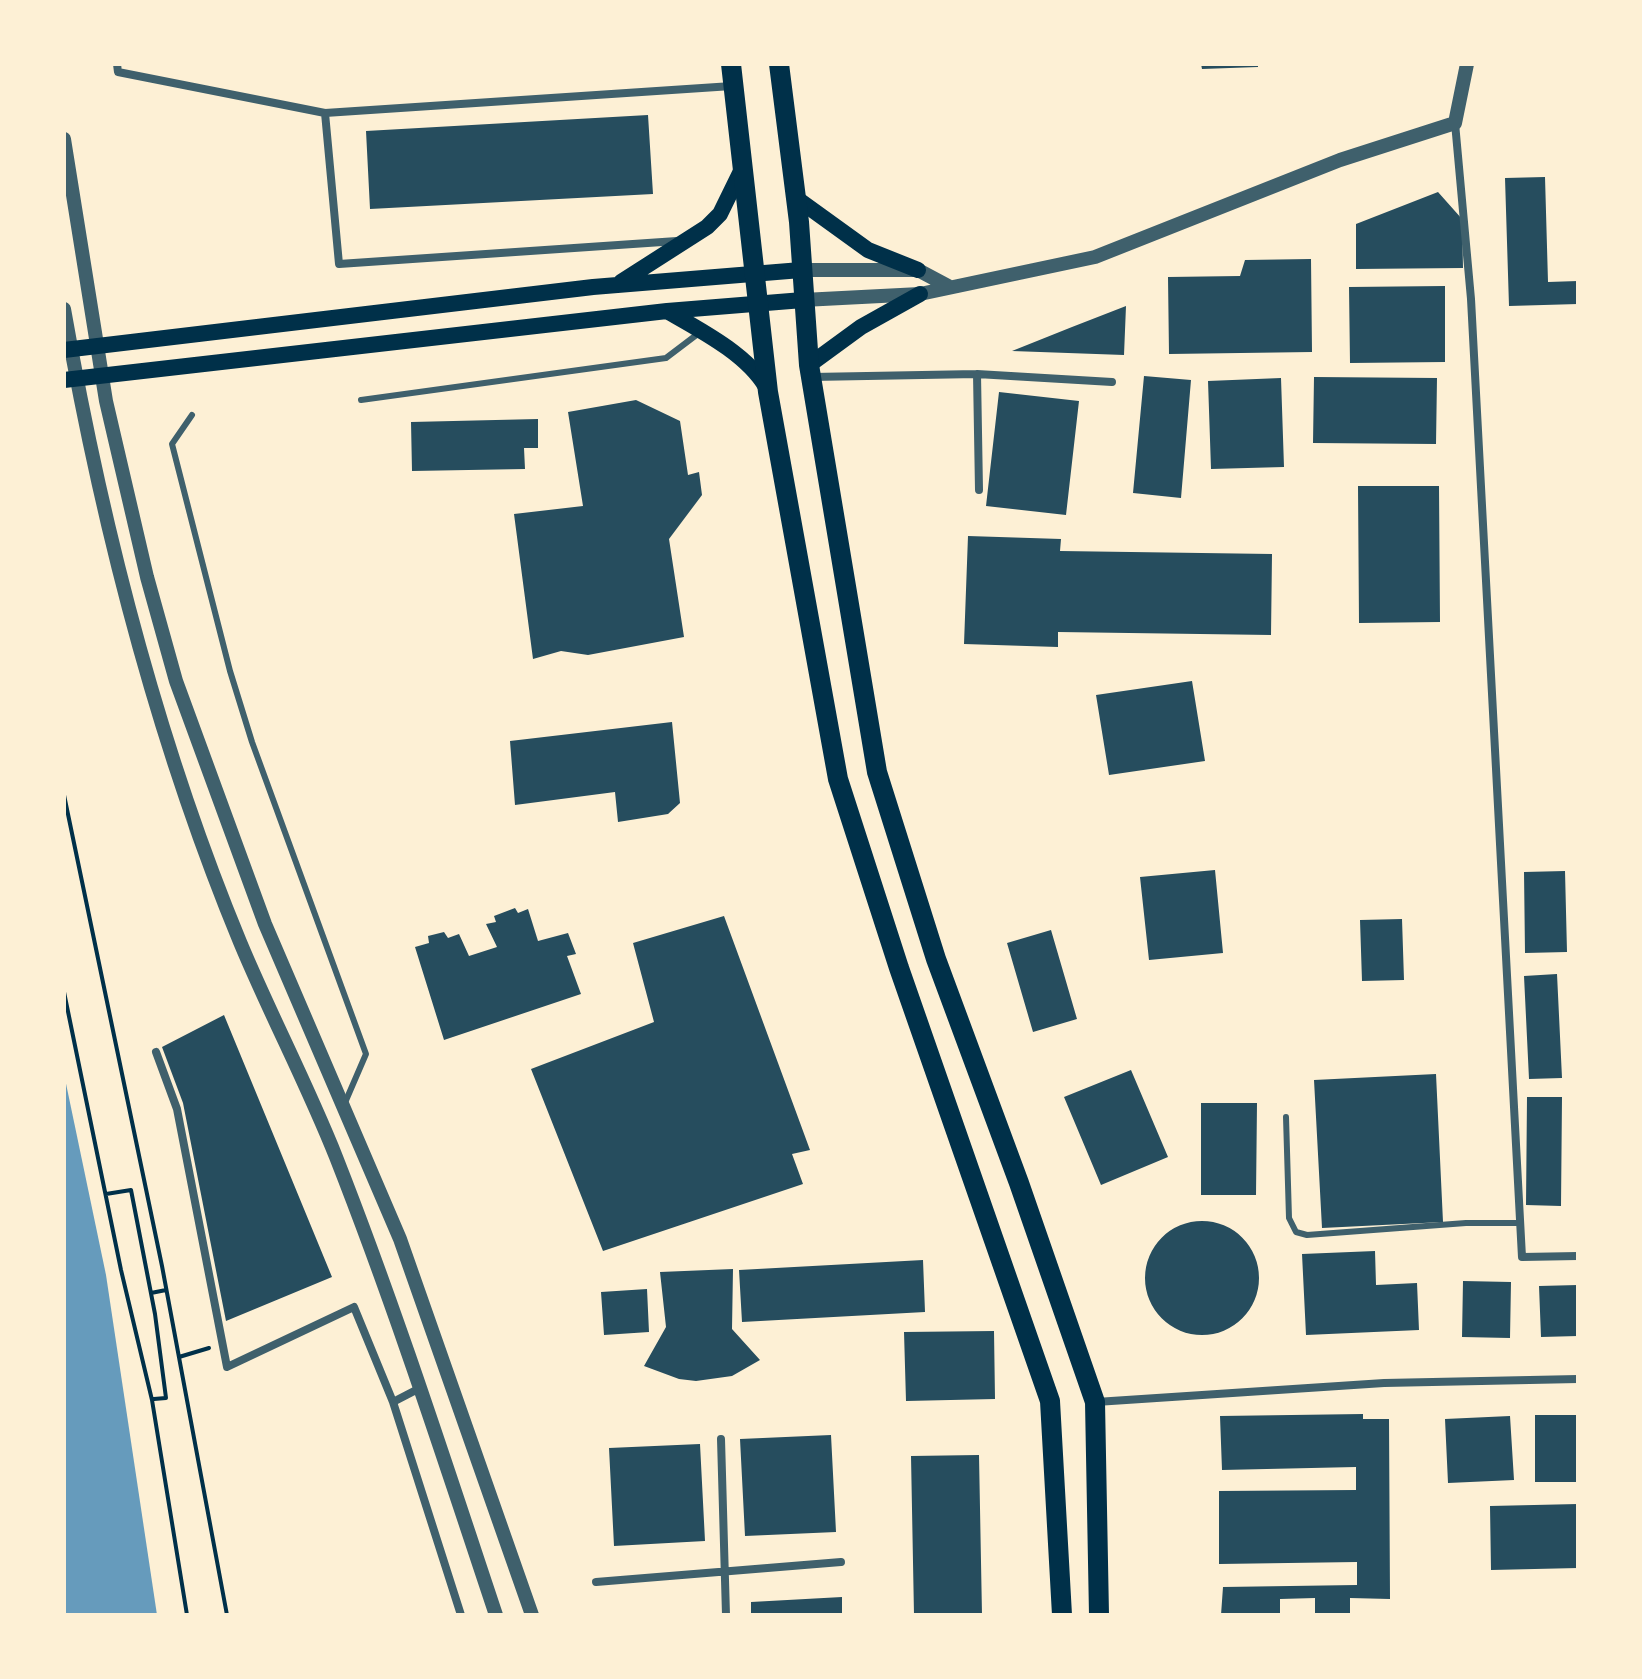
<!DOCTYPE html>
<html>
<head>
<meta charset="utf-8">
<style>
  body { margin:0 }
  #map { position:relative; width:1642px; height:1679px; overflow:hidden; background:#fdf0d5; font-family:Roboto,sans-serif }
  canvas { display:block }
  .frame { position:absolute; inset:0; border:66px solid #fdf0d5; pointer-events:none }
</style>
</head>
<body>
<div id="map">
<canvas width="1642" height="1679"></canvas>
<div class="frame"></div>
</div>
<script>
const context = document.querySelector('canvas').getContext('2d');
context.lineJoin = 'round';
function fillPath(path, color) {
  context.fillStyle = color;
  context.fill(path, 'evenodd');
}
function strokePath(path, color, width, dash) {
  context.strokeStyle = color;
  context.lineWidth = width;
  context.lineCap = dash ? 'butt' : 'round';
  context.setLineDash(dash || []);
  context.stroke(path);
}
fillPath(new Path2D(`
  M 64,1074 L 106,1275 L 157,1615 L 64,1615 Z`), '#669bbc');
fillPath(new Path2D(`
  M 1201,64 L 1258,64 L 1258,67 L 1202,69 Z
  M 648,115 L 653,194 L 370,209 L 366,131 Z
  M 1545,177 L 1548,282 L 1578,281 L 1578,304 L 1509,306 L 1505,178 Z
  M 1438,192 L 1462,219 L 1463,268 L 1356,269 L 1356,224 Z
  M 1311,259 L 1312,352 L 1169,354 L 1168,277 L 1240,276 L 1245,260 Z
  M 1445,286 L 1445,362 L 1350,363 L 1349,287 Z
  M 1126,306 L 1124,355 L 1012,351 L 1072,327 Z
  M 1144,376 L 1191,380 L 1181,498 L 1133,493 Z
  M 1314,377 L 1437,378 L 1436,444 L 1313,443 Z
  M 1281,378 L 1284,467 L 1211,469 L 1208,381 Z
  M 999,392 L 1079,401 L 1066,515 L 986,506 Z
  M 636,400 L 680,421 L 688,475 L 699,472 L 702,495 L 669,539 L 684,637 L 588,655 L 561,651 L 533,659 L 514,514 L 583,506 L 568,412 Z
  M 538,419 L 538,448 L 524,448 L 525,469 L 412,471 L 411,422 Z
  M 1358,486 L 1439,486 L 1440,622 L 1359,623 Z
  M 968,536 L 1061,539 L 1060,551 L 1272,554 L 1271,635 L 1058,632 L 1058,647 L 964,644 Z
  M 1192,681 L 1205,761 L 1109,775 L 1096,695 Z
  M 672,722 L 680,803 L 668,814 L 618,822 L 615,792 L 515,805 L 510,741 Z
  M 1215,870 L 1223,953 L 1149,960 L 1140,877 Z
  M 1565,871 L 1567,952 L 1525,953 L 1524,872 Z
  M 515,908 L 518,913 L 528,909 L 538,941 L 568,933 L 576,954 L 567,956 L 581,994 L 444,1040 L 415,947 L 429,943 L 428,936 L 444,932 L 448,938 L 459,934 L 469,956 L 497,947 L 486,924 L 496,922 L 494,916 Z
  M 724,916 L 810,1150 L 792,1154 L 803,1184 L 603,1251 L 531,1069 L 654,1022 L 633,943 Z
  M 1402,919 L 1404,980 L 1362,981 L 1360,920 Z
  M 1051,930 L 1077,1019 L 1033,1032 L 1007,943 Z
  M 1557,974 L 1562,1078 L 1529,1079 L 1524,976 Z
  M 224,1015 L 332,1277 L 226,1321 L 183,1103 L 162,1047 Z
  M 1131,1070 L 1168,1157 L 1101,1185 L 1064,1097 Z
  M 1436,1074 L 1443,1222 L 1322,1228 L 1314,1080 Z
  M 1527,1097 L 1562,1097 L 1561,1206 L 1526,1205 Z
  M 1201,1103 L 1257,1103 L 1256,1195 L 1201,1195 Z
  M1145 1278a57 57 0 1 1 114 0a57 57 0 1 1-114 0Z
  M 1375,1251 L 1376,1285 L 1417,1283 L 1419,1330 L 1306,1335 L 1302,1254 Z
  M 923,1260 L 925,1312 L 742,1322 L 739,1270 Z
  M 733,1269 L 732,1329 L 760,1360 L 732,1376 L 696,1381 L 679,1379 L 644,1366 L 666,1327 L 660,1272 Z
  M 1463,1281 L 1511,1282 L 1510,1338 L 1462,1337 Z
  M 1578,1285 L 1578,1336 L 1541,1337 L 1539,1286 Z
  M 647,1289 L 649,1332 L 604,1335 L 601,1292 Z
  M 994,1331 L 995,1399 L 906,1401 L 904,1332 Z
  M 1363,1414 L 1363,1419 L 1389,1419 L 1390,1599 L 1350,1598 L 1350,1615 L 1315,1615 L 1315,1598 L 1280,1599 L 1280,1615 L 1221,1615 L 1223,1587 L 1357,1585 L 1357,1562 L 1219,1564 L 1219,1491 L 1356,1490 L 1356,1467 L 1222,1470 L 1220,1416 Z
  M 1535,1415 L 1578,1415 L 1578,1482 L 1535,1482 Z
  M 1510,1416 L 1514,1480 L 1448,1483 L 1445,1419 Z
  M 831,1435 L 836,1532 L 745,1536 L 740,1439 Z
  M 700,1444 L 705,1541 L 614,1546 L 609,1448 Z
  M 979,1455 L 982,1615 L 914,1615 L 911,1456 Z
  M 1578,1504 L 1578,1568 L 1491,1570 L 1490,1506 Z
  M 842,1597 L 842,1615 L 751,1615 L 751,1602 Z`), '#264d5e');
strokePath(new Path2D(`
  M 64,795 L 162,1266 L 227,1615
  M 64,992 L 121,1270 L 152,1400 L 187,1615
  M 106,1194 L 131,1190 L 155,1314 L 166,1398 L 154,1399
  M 151,1293 L 166,1290
  M 179,1357 L 209,1348`), '#003049', 4);
strokePath(new Path2D(`
  M 361,400 L 666,358 L 699,333
  M 192,415 L 172,444 L 230,671 L 252,742 L 366,1054 L 344,1105
  M 1286,1117 L 1289,1218 L 1296,1232 L 1307,1235 L 1466,1223 L 1520,1223`), '#3f606c', 6);
strokePath(new Path2D(`
  M 117,64 L 118,72 L 325,113
  M 1455,123 L 1471,299 L 1522,1257 L 1578,1256
  M 677,241 L 339,264 L 325,113 L 732,86
  M 977,374 L 1112,382
  M 812,377 L 977,374 L 979,490
  M 156,1052 L 177,1109 L 227,1367 L 354,1307 L 393,1402 L 461,1615
  M 393,1402 L 420,1388
  M 1096,1402 L 1384,1383 L 1578,1379
  M 721,1439 L 726,1615
  M 596,1582 L 841,1562`), '#3f606c', 8);
strokePath(new Path2D(`
  M 64,139 L 106,401 L 147,577 L 176,681 L 265,924 L 400,1239 L 532,1615
  M 801,270 L 918,270 L 948,286
  M 803,300 L 920,294 L 1095,257 L 1340,160 L 1455,123 L 1467,64
  M 64,309 C 102,526 156,739 240,942 C 270,1014 307,1084 336,1157 C 395,1307 445,1462 496,1615`), '#3f606c', 14);
strokePath(new Path2D(`
  M 796,198 L 868,250 L 918,270
  M 621,282 L 707,227 L 720,214 L 742,169
  M 667,311 C 700,330 747,354 766,387
  M 64,350 L 593,287 L 801,270
  M 809,365 L 861,327 L 920,294
  M 64,380 L 667,311 L 803,300`), '#003049', 16);
strokePath(new Path2D(`
  M 731,64 L 768,392 L 838,779 L 899,968 L 1050,1401 L 1062,1615
  M 779,64 L 799,222 L 809,365 L 877,772 L 936,959 L 1019,1183 L 1095,1402 L 1099,1615`), '#003049', 20);
</script>
</body>
</html>
